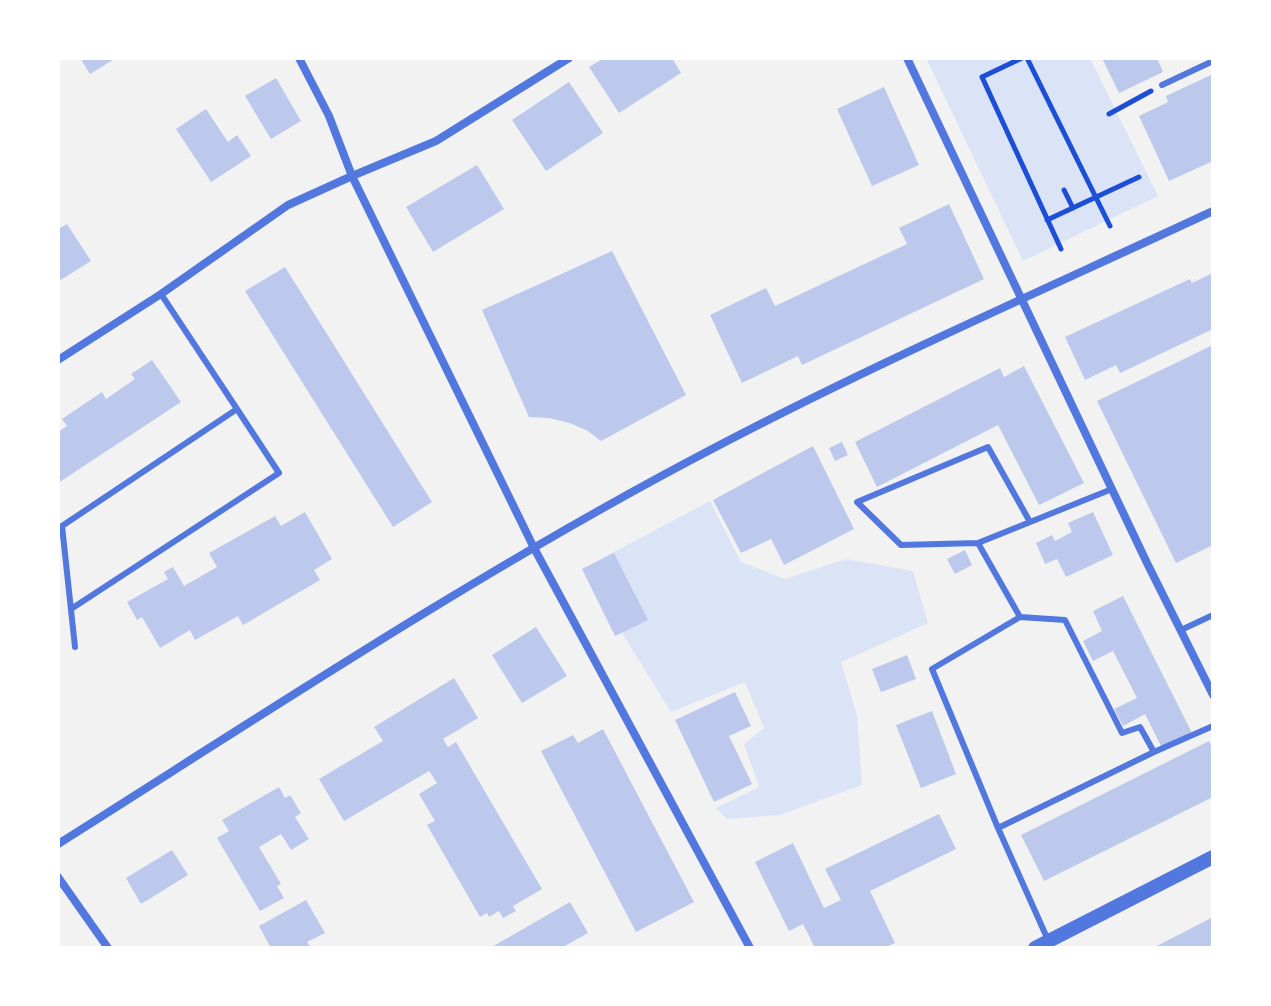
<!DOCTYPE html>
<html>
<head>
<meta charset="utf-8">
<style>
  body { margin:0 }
  #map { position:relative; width:1271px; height:1006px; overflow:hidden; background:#f2f2f2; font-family:Literata,serif }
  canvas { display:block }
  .frame { position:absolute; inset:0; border:60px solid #fff; pointer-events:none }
</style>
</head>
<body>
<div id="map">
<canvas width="1271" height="1006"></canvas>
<div class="frame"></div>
</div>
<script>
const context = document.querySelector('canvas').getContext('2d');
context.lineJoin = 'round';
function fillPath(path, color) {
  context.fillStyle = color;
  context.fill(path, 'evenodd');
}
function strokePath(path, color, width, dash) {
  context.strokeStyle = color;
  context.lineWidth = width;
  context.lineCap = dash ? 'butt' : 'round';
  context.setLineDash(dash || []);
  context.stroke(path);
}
fillPath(new Path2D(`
  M 926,58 L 1090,58 L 1158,196 L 1023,261 Z
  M 710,501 L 741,562 L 785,579 L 846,559 L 913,571 L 928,623 L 841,662 L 857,715 L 862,785 L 780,815 L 727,819 L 716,808 L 759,787 L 744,744 L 764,728 L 745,682 L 671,712 L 582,569 Z`), '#dbe4f7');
fillPath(new Path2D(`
  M 80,58 L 116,58 L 90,74 Z
  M 604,58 L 672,58 L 681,73 L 619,113 L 589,67 Z
  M 1102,58 L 1157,58 L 1163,72 L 1119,93 Z
  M 1213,74 L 1213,161 L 1169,181 L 1139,116 L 1168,102 L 1166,96 Z
  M 276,78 L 301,121 L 271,139 L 245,96 Z
  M 569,82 L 603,133 L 546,171 L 512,120 Z
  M 884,87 L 919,165 L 872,186 L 837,109 Z
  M 206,109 L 228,142 L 237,135 L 251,156 L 211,182 L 176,129 Z
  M 477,165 L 504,209 L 433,252 L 406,207 Z
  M 949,204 L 984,279 L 802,365 L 798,356 L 742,383 L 710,315 L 766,288 L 775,306 L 907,244 L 899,228 Z
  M 67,224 L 91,261 L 59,281 L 58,229 Z
  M 612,251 L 686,395 L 601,441 L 588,431 L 570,423 L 549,418 L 529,417 L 482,310 Z
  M 285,267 L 432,502 L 393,527 L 245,291 Z
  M 1213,273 L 1213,329 L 1120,373 L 1116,365 L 1085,380 L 1065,337 L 1190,279 L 1192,283 Z
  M 1213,345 L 1213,545 L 1176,563 L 1097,401 Z
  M 152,360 L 181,402 L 58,483 L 58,432 L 67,426 L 62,419 L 102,392 L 106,399 L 135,379 L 131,374 Z
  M 1024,366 L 1084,483 L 1039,505 L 998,425 L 877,487 L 855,442 L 1000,368 L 1004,377 Z
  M 842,442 L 848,455 L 835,461 L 829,448 Z
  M 813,446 L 854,529 L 784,565 L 771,539 L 741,553 L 713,500 Z
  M 305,512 L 332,559 L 314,570 L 320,580 L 243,625 L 238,616 L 195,640 L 190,630 L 160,648 L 142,617 L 137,620 L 127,602 L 168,579 L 164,572 L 173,567 L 184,586 L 217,567 L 209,553 L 275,516 L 281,526 Z
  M 1093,512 L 1113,555 L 1066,577 L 1057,559 L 1045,564 L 1036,543 L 1052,535 L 1055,541 L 1072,532 L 1068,523 Z
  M 965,550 L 972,565 L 955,574 L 947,559 Z
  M 614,553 L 648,620 L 615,636 L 582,569 Z
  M 1123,596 L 1192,733 L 1162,748 L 1145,714 L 1123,726 L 1114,709 L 1137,698 L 1113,651 L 1093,661 L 1083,641 L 1102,631 L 1093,611 Z
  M 536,627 L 567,676 L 522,703 L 492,655 Z
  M 907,655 L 916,679 L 881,692 L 872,669 Z
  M 454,678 L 478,718 L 443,739 L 448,747 L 456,742 L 542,889 L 513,906 L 516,911 L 503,918 L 499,911 L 489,917 L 487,913 L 480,917 L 427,825 L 435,821 L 419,794 L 437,783 L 429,771 L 344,821 L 319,779 L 383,741 L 374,727 Z
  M 735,692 L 751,726 L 729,736 L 752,784 L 714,802 L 675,720 Z
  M 932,711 L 956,774 L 921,788 L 896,725 Z
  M 603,729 L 694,902 L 636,932 L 541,751 L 573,735 L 578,743 Z
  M 1209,741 L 1213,749 L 1213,797 L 1044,881 L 1021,835 Z
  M 279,787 L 285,798 L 290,795 L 301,813 L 295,817 L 309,839 L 291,850 L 281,834 L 259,847 L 281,884 L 277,886 L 284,898 L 260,911 L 217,838 L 229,831 L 222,820 Z
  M 939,814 L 956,849 L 870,891 L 895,943 L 884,948 L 815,948 L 803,924 L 789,931 L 755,862 L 793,843 L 824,908 L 841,900 L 825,869 Z
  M 172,850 L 188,875 L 141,904 L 126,878 Z
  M 306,900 L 325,933 L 307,942 L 311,948 L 271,948 L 259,926 Z
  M 570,902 L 588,933 L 561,948 L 490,948 Z
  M 1213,917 L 1213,948 L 1153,948 Z`), '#bdc9ec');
strokePath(new Path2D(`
  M 1022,58 L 982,77 L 1061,249
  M 1027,58 L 1110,226
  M 1109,114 L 1151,91
  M 1064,190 L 1073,208
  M 1047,220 L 1139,177`), '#1d4ed8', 5);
strokePath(new Path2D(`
  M 1162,85 L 1213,61
  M 1112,489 L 978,543 L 1020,617 L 1065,620 L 1122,733 L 1140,727 L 1154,752 L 1213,726
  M 978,543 L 901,545 L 857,502 L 988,447 L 1030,522
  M 71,609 L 279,473 L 237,409
  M 1181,630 L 1213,615
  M 75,647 L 62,526 L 237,409 L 161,294
  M 998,828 L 932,669 L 1020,617
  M 1048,940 L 998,828 L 1154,752`), '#5277de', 6);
strokePath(new Path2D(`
  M 299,58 L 329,116 L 352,176 L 534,548 L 750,948
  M 907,58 L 1147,563 L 1213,695
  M 58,360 L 161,294 L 288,205 L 352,176 L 436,141 L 569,58
  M 58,844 C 267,712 474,575 693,459 C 862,369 1039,292 1213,211
  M 58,877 L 108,948`), '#5277de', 8);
strokePath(new Path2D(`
  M 1035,948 L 1213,857`), '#5277de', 14);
</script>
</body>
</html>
